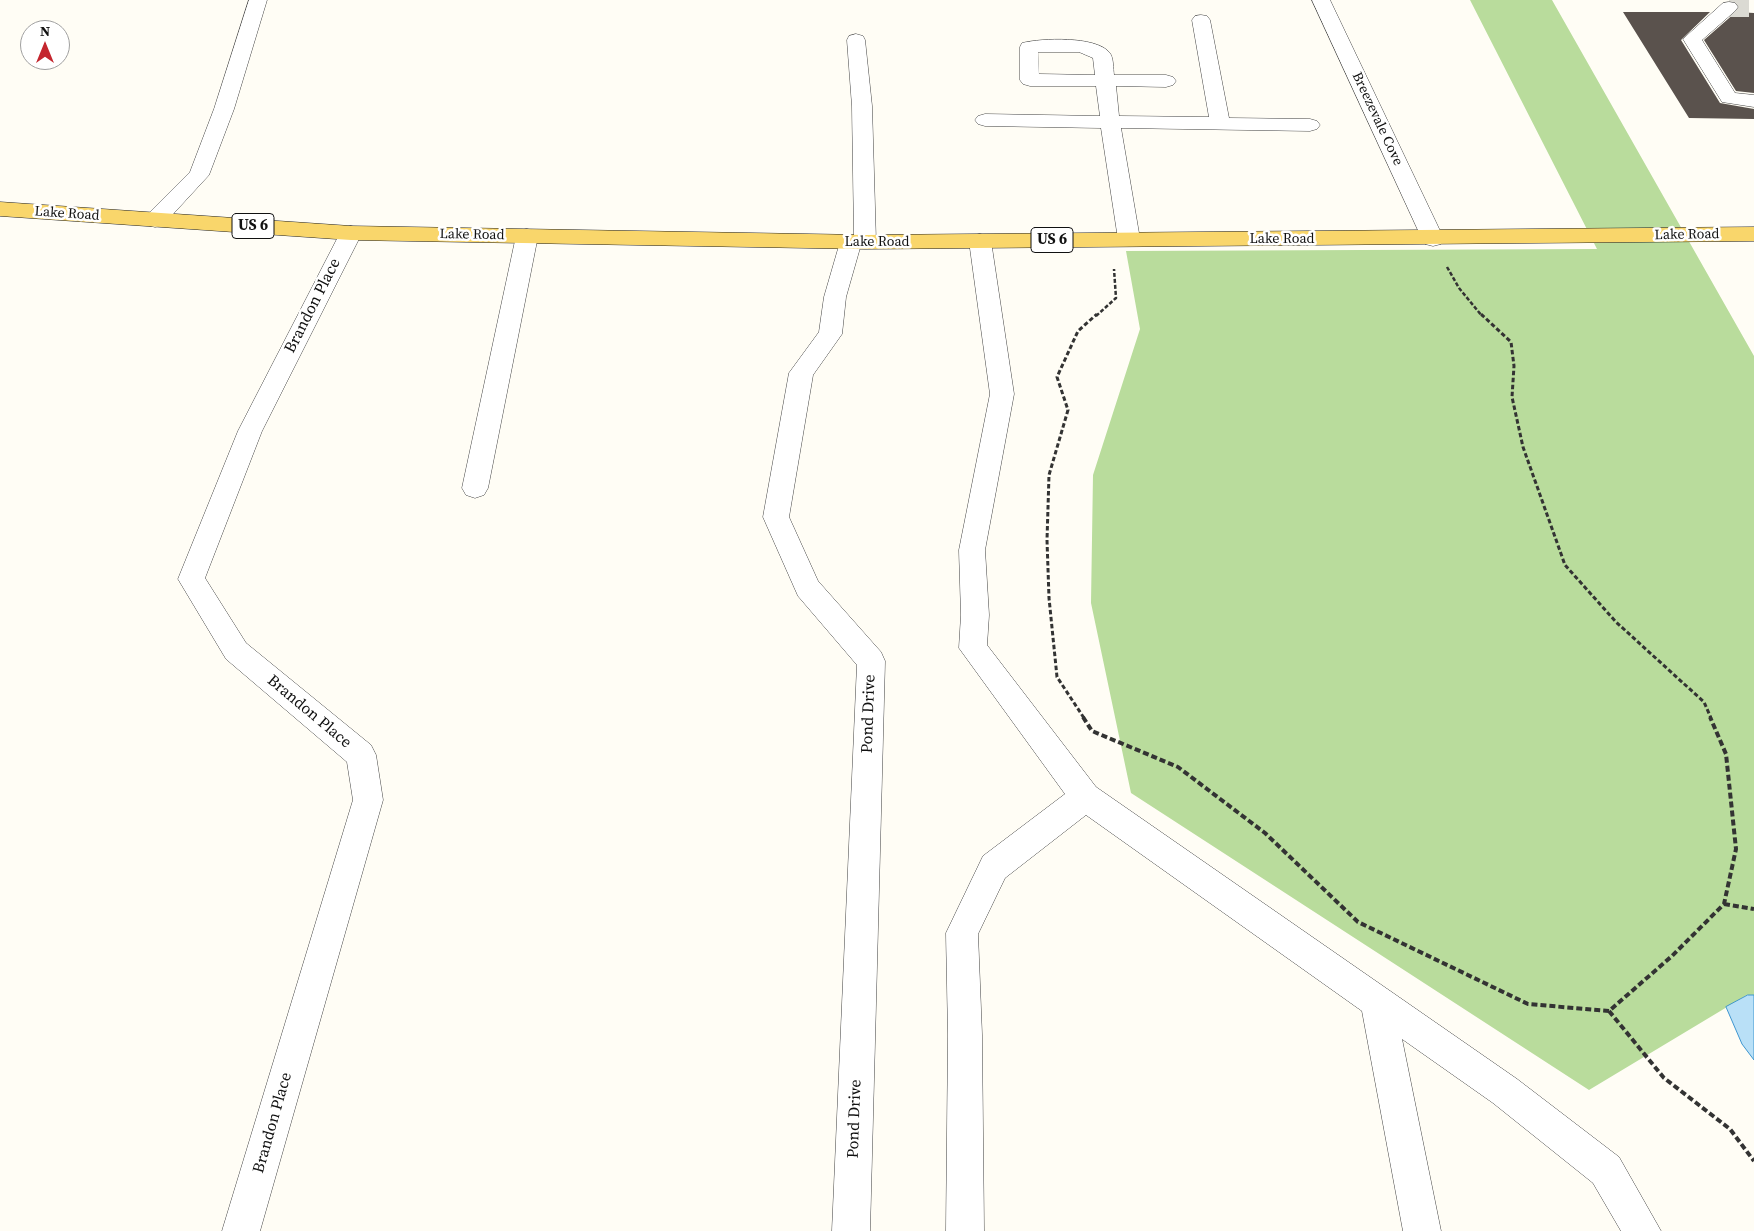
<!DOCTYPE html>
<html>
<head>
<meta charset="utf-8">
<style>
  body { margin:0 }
  #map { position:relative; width:1754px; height:1231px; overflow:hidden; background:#fffdf5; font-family:"Source Serif 4",serif }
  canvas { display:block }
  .north { position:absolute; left:20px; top:20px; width:50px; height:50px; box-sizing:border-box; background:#fff; border:1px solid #a0a0a0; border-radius:50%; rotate:0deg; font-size:14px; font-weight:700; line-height:20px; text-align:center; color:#111 }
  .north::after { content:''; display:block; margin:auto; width:18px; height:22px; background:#c4262e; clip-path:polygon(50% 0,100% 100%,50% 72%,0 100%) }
</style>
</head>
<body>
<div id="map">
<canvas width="1754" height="1231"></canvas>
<div class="north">N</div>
</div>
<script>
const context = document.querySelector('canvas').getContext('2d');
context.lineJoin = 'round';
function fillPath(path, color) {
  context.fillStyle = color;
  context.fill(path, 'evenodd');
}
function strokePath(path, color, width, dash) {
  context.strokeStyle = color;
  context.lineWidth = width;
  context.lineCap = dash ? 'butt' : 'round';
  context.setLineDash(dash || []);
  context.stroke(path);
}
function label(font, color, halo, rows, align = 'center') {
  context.font = font + ' "Source Serif 4",serif';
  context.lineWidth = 5;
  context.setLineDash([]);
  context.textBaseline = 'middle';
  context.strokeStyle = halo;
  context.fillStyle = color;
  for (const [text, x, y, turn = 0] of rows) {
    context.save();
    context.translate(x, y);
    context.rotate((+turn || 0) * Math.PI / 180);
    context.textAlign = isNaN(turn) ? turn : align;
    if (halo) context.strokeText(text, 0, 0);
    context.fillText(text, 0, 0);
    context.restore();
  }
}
fillPath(new Path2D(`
  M 1470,0 L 1552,0 L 1754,356 L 1754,995 L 1747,995 L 1589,1090 L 1131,793 L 1091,603 L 1093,475 L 1140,329 L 1126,251 L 1597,249 Z`), '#b9dc9c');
const water = new Path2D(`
  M 1748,995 L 1754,995 L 1754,1060 L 1742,1044 L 1726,1007 Z`);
fillPath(water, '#b9e0f7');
strokePath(water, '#3f96cf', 1);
fillPath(new Path2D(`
  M 1623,12 L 1710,12 L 1681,40 L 1720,103 L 1754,109 L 1754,119 L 1689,118 Z
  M 1736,12 L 1754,13 L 1754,93 L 1736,91 L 1704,40 Z`), '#5a524d');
strokePath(new Path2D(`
  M 1729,7 L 1754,7`), '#dbdad3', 20, [20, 10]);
const minor = new Path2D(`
  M 249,0 L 267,0 L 234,109 L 209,175 L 163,225 L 155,227 L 147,225 L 144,220 L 147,215 L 190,172 L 214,109 Z
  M 1312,0 L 1330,0 L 1444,239 L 1441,244 L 1433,246 L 1425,244 L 1422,239 Z
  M 1729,2 L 1735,3 L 1738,7 L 1735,11 L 1702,40 L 1735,93 L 1754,95 L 1754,107 L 1722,102 L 1683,39 L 1723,3 Z
  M 1201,15 L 1207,16 L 1210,20 L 1229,118 L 1310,119 L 1317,121 L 1320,125 L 1317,129 L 1310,131 L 1121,128 L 1140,239 L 1137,244 L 1129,246 L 1121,244 L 1118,239 L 1101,128 L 985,126 L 978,124 L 975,120 L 978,116 L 985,114 L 1100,116 L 1096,86 L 1030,86 L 1023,84 L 1020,80 L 1020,47 L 1022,43 C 1042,38 1095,36 1109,52 C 1114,57 1113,69 1114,75 L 1166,75 L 1173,77 L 1176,81 L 1173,85 L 1166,87 L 1116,86 L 1119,116 L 1209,117 L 1192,20 L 1195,16 ZM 1038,52 L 1079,52 L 1093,58 L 1095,75 L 1039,74 Z
  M 856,34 L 863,36 L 865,40 L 872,106 L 876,242 L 873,247 L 860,248 L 846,297 L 842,334 L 813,375 L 789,517 L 818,581 L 881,652 L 885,661 L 870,1231 L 832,1231 L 857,665 L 798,596 L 763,517 L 789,373 L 819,332 L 824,297 L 840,242 L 843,237 L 854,236 L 852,106 L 847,40 L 849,36 Z
  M 351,226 L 359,228 L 362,233 L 262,431 L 205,578 L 246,643 L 371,745 L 376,755 L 383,800 L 260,1231 L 222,1231 L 353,800 L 347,762 L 226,659 L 178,579 L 238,431 L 340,233 L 343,228 Z
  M 527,229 L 535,231 L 538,236 L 488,488 L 484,495 L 475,498 L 466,495 L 462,488 L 516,236 L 519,231 Z
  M 980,234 L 988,236 L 991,241 L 1014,394 L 985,550 L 989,615 L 987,645 L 1096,787 L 1517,1079 L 1619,1157 L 1661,1231 L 1621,1231 L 1593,1183 L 1493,1103 L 1402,1039 L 1441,1231 L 1403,1231 L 1362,1011 L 1086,815 L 1005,878 L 978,934 L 982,1035 L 984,1231 L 946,1231 L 948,1035 L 946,933 L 983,856 L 1065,794 L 959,648 L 961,615 L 959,550 L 990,394 L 969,241 L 972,236 Z`);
const major = new Path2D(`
  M 0,202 L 351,226 L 865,235 L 1754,227 L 1754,241 L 865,249 L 351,240 L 0,216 Z`);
strokePath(minor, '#444', 1);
strokePath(major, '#222', 1);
strokePath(new Path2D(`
  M 1447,267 L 1459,288 L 1482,316
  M 1096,316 L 1116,298 L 1114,269`), '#333', 2.5, [4, 2]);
strokePath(new Path2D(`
  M 1481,314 L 1511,342 L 1514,366 L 1512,397 L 1523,447 L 1565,565 L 1616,622 L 1704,702 L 1711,718
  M 1084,718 L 1057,677 L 1049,598 L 1047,540 L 1049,475 L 1068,410 L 1057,377 L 1078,331 L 1097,314`), '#333', 3, [4.5, 2.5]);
strokePath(new Path2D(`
  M 1083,717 L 1092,731 L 1178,767 L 1265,833 L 1358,922 L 1528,1004 L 1609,1011 L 1672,956 L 1724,904 L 1736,849 L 1726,754 L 1710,717
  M 1724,904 L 1754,909
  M 1609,1011 L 1664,1078 L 1730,1129 L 1754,1161`), '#333', 4, [6, 3]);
fillPath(minor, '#fff');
fillPath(major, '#f9d66b');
label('14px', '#111', '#fff', [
  ["Breezevale Cove",1377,119,65],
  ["Lake Road",67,214,4],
  ["Lake Road",472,235,1],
  ["Lake Road",1687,235,-1],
  ["Lake Road",1282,239],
  ["Lake Road",877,242]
]);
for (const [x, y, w] of [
  [253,226,42],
  [1052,240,42]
]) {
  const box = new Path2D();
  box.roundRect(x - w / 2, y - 12.5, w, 25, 4);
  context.fillStyle = '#fff';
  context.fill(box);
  strokePath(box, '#111', 1);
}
label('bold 15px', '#111', null, [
  ["US 6",253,226],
  ["US 6",1052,240]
]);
label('16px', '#111', '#fff', [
  ["Brandon Place",313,306,-63],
  ["Brandon Place",309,712,40],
  ["Pond Drive",869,714,-88],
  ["Pond Drive",855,1119,-88],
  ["Brandon Place",273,1123,-74]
]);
</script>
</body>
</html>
